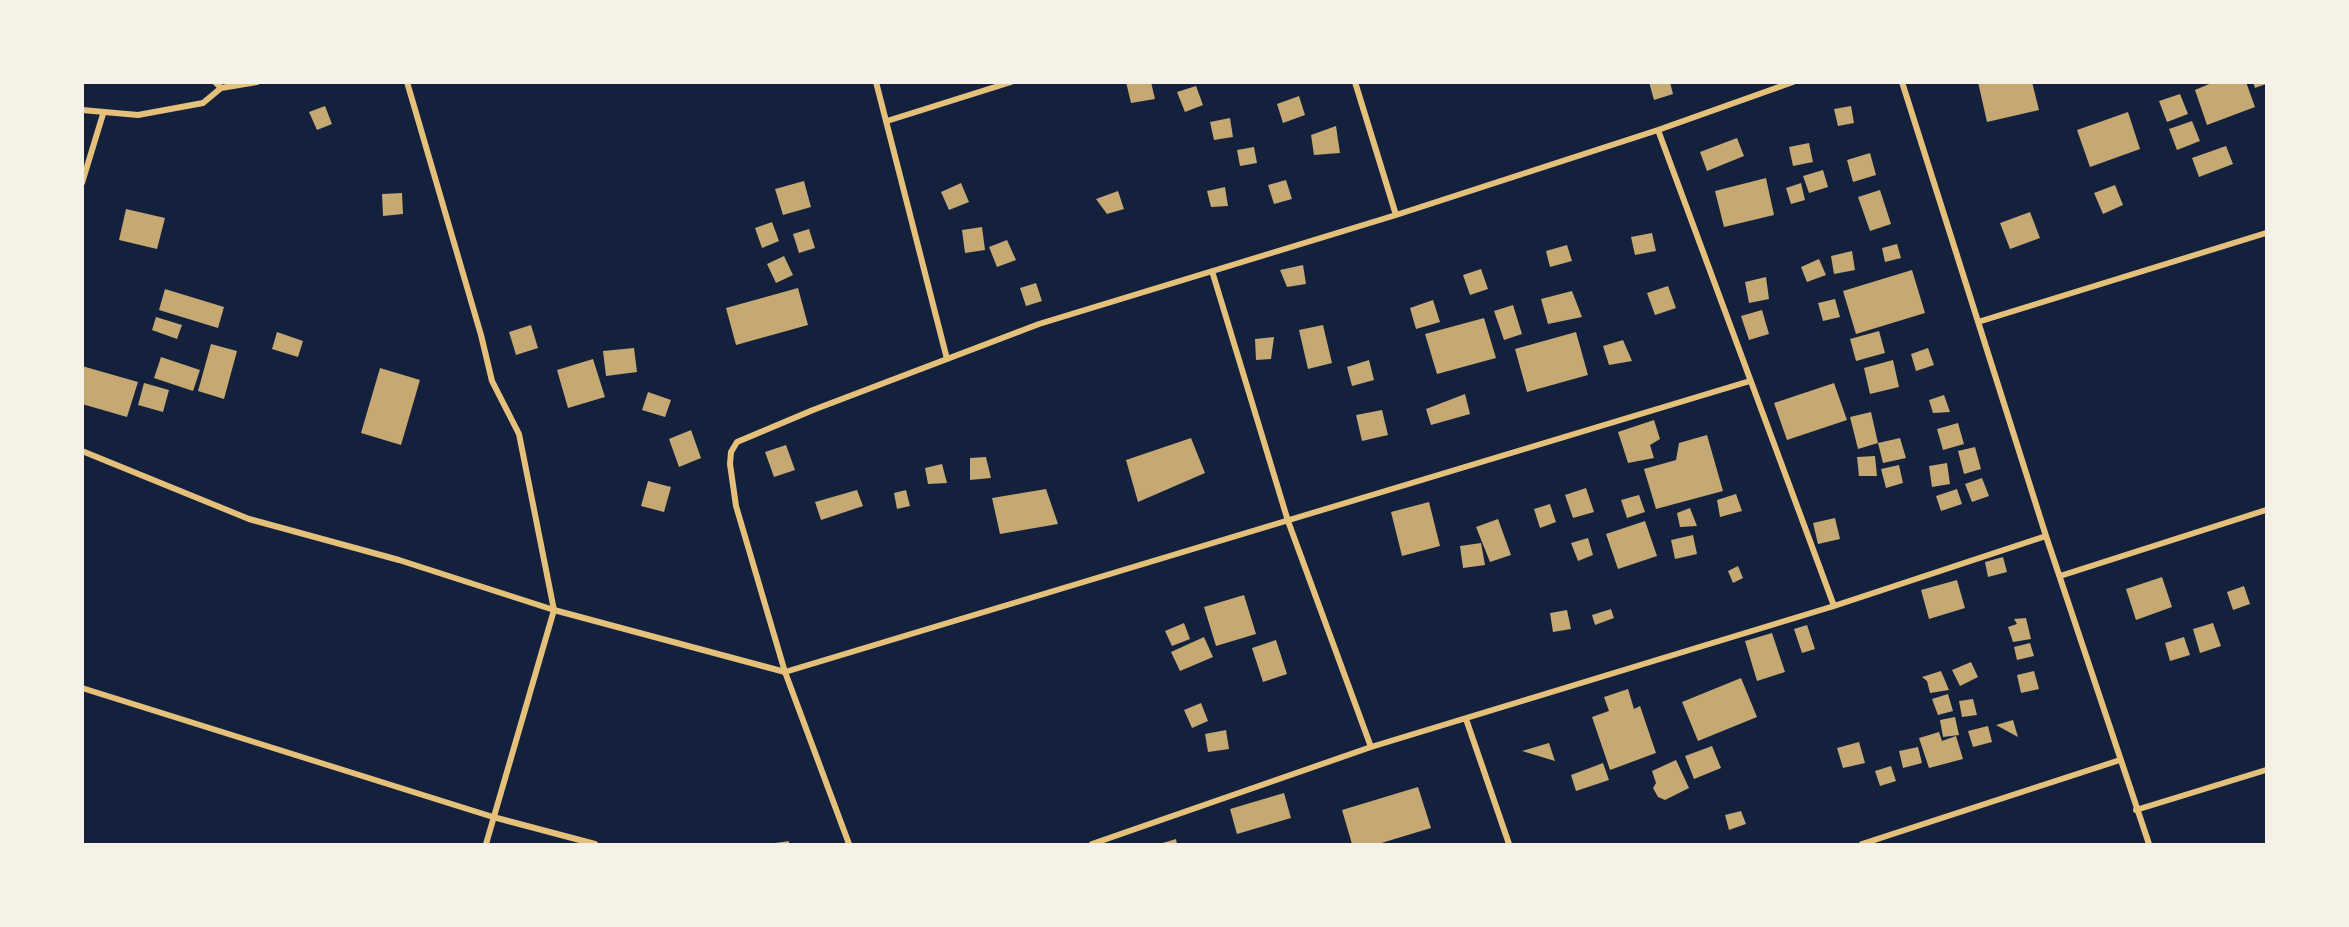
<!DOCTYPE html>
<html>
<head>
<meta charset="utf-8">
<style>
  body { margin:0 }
  #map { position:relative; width:2349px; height:927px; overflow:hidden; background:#14213d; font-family:Inter,sans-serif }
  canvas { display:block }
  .frame { position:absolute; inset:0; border:84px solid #f6f1e7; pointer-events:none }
</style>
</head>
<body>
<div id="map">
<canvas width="2349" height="927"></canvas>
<div class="frame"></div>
</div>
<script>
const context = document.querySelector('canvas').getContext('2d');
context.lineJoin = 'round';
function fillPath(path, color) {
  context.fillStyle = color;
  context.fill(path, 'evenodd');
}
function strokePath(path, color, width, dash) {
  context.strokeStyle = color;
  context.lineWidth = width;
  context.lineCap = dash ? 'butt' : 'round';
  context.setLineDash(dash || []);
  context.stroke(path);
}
fillPath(new Path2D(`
  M 1126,82 L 1151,82 L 1155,99 L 1131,103 Z
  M 1649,82 L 1670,82 L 1673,94 L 1654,100 Z
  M 1978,82 L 2032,82 L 2039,110 L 1987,122 Z
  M 2214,82 L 2246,82 L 2255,107 L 2207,125 L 2195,90 Z
  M 2253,82 L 2266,82 L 2266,84 L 2255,88 Z
  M 1196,86 L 1203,105 L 1185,112 L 1177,92 Z
  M 2180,94 L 2188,114 L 2167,122 L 2159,101 Z
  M 1299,96 L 1305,115 L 1283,123 L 1277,104 Z
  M 325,106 L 332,124 L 317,130 L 309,112 Z
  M 1851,106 L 1854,123 L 1838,126 L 1834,109 Z
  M 2128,112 L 2140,149 L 2090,167 L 2077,130 Z
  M 1230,118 L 1233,137 L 1214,140 L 1210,122 Z
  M 2192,121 L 2200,141 L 2177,150 L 2169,129 Z
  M 1336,126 L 1340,153 L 1314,155 L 1311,135 Z
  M 1737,138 L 1744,156 L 1707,171 L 1700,152 Z
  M 1809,143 L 1813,162 L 1793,166 L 1789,147 Z
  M 2226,146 L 2233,164 L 2199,177 L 2192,158 Z
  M 1254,147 L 1257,163 L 1240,166 L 1237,150 Z
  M 1870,153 L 1876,175 L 1853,182 L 1847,160 Z
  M 1823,170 L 1828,187 L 1809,193 L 1803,176 Z
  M 1766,178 L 1774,215 L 1724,227 L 1715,191 Z
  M 1286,180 L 1292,199 L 1274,204 L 1268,185 Z
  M 804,181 L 811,207 L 783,215 L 775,189 Z
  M 961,183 L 969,202 L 949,210 L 941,192 Z
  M 1801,183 L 1805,200 L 1791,204 L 1786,188 Z
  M 2115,185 L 2123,205 L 2103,214 L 2094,193 Z
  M 1225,187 L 1228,206 L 1211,207 L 1207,191 Z
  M 1880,190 L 1891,224 L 1870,231 L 1858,197 Z
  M 1118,191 L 1124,209 L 1107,214 L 1096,199 Z
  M 402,193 L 403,214 L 383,216 L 382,194 Z
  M 126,209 L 165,218 L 157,249 L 119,240 Z
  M 2030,212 L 2040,238 L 2010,249 L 2000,223 Z
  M 772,222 L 779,241 L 762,248 L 755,228 Z
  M 982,227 L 985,250 L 965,253 L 962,230 Z
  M 809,229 L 815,248 L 799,253 L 793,234 Z
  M 1652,233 L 1656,251 L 1635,255 L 1631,237 Z
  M 1007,240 L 1016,260 L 997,267 L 989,247 Z
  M 1897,244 L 1901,258 L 1885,262 L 1882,248 Z
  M 1567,245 L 1572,261 L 1550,267 L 1546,251 Z
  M 1852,251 L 1855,270 L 1834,274 L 1831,256 Z
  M 784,256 L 793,275 L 776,283 L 767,264 Z
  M 1819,259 L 1826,275 L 1807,282 L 1801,267 Z
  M 1303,265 L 1306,284 L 1287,287 L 1280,270 Z
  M 1481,269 L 1488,289 L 1470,295 L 1463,275 Z
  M 1912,270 L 1925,313 L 1856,334 L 1843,291 Z
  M 1766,277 L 1769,299 L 1749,303 L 1745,282 Z
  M 1036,283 L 1042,301 L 1026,306 L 1020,288 Z
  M 1668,286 L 1676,308 L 1655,315 L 1647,293 Z
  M 798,288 L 808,325 L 736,345 L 726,308 Z
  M 165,289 L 224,307 L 218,328 L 159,310 Z
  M 1572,291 L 1582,317 L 1548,324 L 1541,299 Z
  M 1835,299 L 1840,317 L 1823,321 L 1818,303 Z
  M 1433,300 L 1440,322 L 1416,329 L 1410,308 Z
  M 1513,305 L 1522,334 L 1504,340 L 1494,311 Z
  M 1762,310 L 1769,334 L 1749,340 L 1741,316 Z
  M 156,317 L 182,325 L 177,339 L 152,330 Z
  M 1484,318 L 1496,358 L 1437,374 L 1425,334 Z
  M 531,325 L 538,348 L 516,355 L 509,332 Z
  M 1323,325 L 1332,363 L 1308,369 L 1299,330 Z
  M 1879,331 L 1885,353 L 1856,361 L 1850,339 Z
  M 277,332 L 303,341 L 298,357 L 272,349 Z
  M 1576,332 L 1588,375 L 1527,392 L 1515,349 Z
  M 1274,337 L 1271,359 L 1256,360 L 1255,339 Z
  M 1623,340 L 1632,361 L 1609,365 L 1603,346 Z
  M 211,344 L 237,351 L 224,399 L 198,391 Z
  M 634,348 L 637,372 L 606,376 L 603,351 Z
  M 1928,348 L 1934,365 L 1916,371 L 1911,354 Z
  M 161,357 L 200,370 L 193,391 L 154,378 Z
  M 593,359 L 605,397 L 568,408 L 557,370 Z
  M 1369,360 L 1374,380 L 1352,386 L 1347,367 Z
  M 1893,360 L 1899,387 L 1870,394 L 1864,368 Z
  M 82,366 L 138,382 L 127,417 L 82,404 Z
  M 380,368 L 420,380 L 401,445 L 361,433 Z
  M 144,383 L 169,390 L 163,412 L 138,405 Z
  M 1834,383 L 1847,420 L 1787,440 L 1774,403 Z
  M 648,392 L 671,400 L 665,417 L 642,410 Z
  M 1465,394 L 1470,414 L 1431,425 L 1426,409 Z
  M 1944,395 L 1950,412 L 1933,413 L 1929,400 Z
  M 1382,410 L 1388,435 L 1362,441 L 1356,415 Z
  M 1871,412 L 1878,443 L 1900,438 L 1906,458 L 1883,463 L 1878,443 L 1858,449 L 1850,417 Z
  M 1654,420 L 1660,439 L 1650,445 L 1654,458 L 1628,463 L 1618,432 Z
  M 1958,423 L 1964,444 L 1943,450 L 1937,429 Z
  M 691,430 L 701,458 L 679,467 L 669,439 Z
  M 1707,435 L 1723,491 L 1656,509 L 1644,469 L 1676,460 L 1679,443 Z
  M 1191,438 L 1205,473 L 1138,502 L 1126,460 Z
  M 786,445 L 795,470 L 774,477 L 765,452 Z
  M 1975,447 L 1981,469 L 1964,474 L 1958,451 Z
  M 1875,456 L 1877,476 L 1859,476 L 1857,457 Z
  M 986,457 L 991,478 L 970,480 L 970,458 Z
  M 1947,463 L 1950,484 L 1932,487 L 1929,466 Z
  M 942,464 L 947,483 L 928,484 L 925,468 Z
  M 1899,465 L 1903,483 L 1886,488 L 1881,469 Z
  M 1982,478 L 1989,496 L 1972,502 L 1965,484 Z
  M 648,481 L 671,487 L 664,512 L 641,506 Z
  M 1586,488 L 1594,512 L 1573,518 L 1565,495 Z
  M 1046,489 L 1058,524 L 1000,534 L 992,498 Z
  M 1957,489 L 1962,504 L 1941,511 L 1936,496 Z
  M 857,490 L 863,506 L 821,520 L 815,502 Z
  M 906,490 L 910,506 L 897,509 L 894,493 Z
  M 1736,494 L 1742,511 L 1720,517 L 1717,500 Z
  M 1639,495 L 1645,512 L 1627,518 L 1621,500 Z
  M 1429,502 L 1440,546 L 1402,556 L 1391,512 Z
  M 1550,504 L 1556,522 L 1540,528 L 1534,509 Z
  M 1690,508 L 1697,526 L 1680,527 L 1677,513 Z
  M 1835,518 L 1840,539 L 1818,544 L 1813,523 Z
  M 1498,519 L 1511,555 L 1490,562 L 1476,527 Z
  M 1645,521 L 1657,556 L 1618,569 L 1606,534 Z
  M 1693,535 L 1697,554 L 1675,559 L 1671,540 Z
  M 1588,538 L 1593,555 L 1578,561 L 1571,543 Z
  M 1481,543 L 1485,565 L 1463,568 L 1460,546 Z
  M 2003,557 L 2007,572 L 1988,577 L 1985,562 Z
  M 1738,566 L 1743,578 L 1733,583 L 1728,571 Z
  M 2162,577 L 2172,607 L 2136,620 L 2126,589 Z
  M 1957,580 L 1965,608 L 1929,619 L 1921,590 Z
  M 2244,586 L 2250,604 L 2233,610 L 2227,592 Z
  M 1244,595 L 1256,634 L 1216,646 L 1204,607 Z
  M 1611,609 L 1614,618 L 1595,625 L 1592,615 Z
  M 1567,610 L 1571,629 L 1553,632 L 1550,613 Z
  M 2026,618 L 2031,639 L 2013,642 L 2008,627 L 2017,624 L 2014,619 Z
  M 1184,623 L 1190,639 L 1172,646 L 1165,631 Z
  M 2213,623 L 2221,646 L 2200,653 L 2193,629 Z
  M 1807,625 L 1815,649 L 1802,653 L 1794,629 Z
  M 1772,633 L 1785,672 L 1757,681 L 1745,641 Z
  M 1204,637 L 1213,657 L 1180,671 L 1171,652 Z
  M 2184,637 L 2190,655 L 2170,661 L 2165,643 Z
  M 1276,640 L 1287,674 L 1263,682 L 1252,648 Z
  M 2030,643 L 2034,656 L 2017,660 L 2014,647 Z
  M 1971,662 L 1978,677 L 1960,686 L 1952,670 Z
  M 1941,671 L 1949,690 L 1930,693 L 1927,681 L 1922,677 Z
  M 2034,671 L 2039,689 L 2021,693 L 2017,675 Z
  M 1741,678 L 1757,717 L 1698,741 L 1682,702 Z
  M 1628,689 L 1634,709 L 1640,706 L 1656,753 L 1610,770 L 1592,717 L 1609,711 L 1604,697 Z
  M 1948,694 L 1953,711 L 1938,715 L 1932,699 Z
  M 1973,699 L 1977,715 L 1962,717 L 1959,701 Z
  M 1201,703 L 1208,721 L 1192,728 L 1184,710 Z
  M 1955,717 L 1959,735 L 1943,737 L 1940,720 Z
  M 2013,720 L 2018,737 L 1996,725 Z
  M 1988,726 L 1992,742 L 1973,747 L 1968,731 Z
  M 1226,730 L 1229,749 L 1208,752 L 1205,734 Z
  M 1939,732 L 1942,741 L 1956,736 L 1963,759 L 1929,768 L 1919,738 Z
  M 1859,742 L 1865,763 L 1843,768 L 1837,748 Z
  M 1549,743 L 1555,761 L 1522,751 Z
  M 1712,746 L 1721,768 L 1694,779 L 1685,756 Z
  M 1918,747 L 1922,763 L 1903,768 L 1899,751 Z
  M 1676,760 L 1689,788 L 1665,800 L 1658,797 L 1653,788 L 1656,783 L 1652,771 Z
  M 1603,763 L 1609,780 L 1576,791 L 1571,775 Z
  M 1891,766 L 1896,781 L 1880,786 L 1875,771 Z
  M 1418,787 L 1431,828 L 1378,844 L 1352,844 L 1342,810 Z
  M 1284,793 L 1291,818 L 1237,834 L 1230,809 Z
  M 1741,811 L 1746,824 L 1729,830 L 1725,815 Z
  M 1176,839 L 1177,844 L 1159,844 Z
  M 789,841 L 789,844 L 775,844 L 775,843 Z`), '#c6a872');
strokePath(new Path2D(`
  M 215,82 L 221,88 L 257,82
  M 407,82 L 481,335 L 492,381 L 519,434 L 554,610 L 486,844
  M 876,82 L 947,359
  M 1355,82 L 1396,215
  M 1902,82 L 2046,536 L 2149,844
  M 82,110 L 138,115 L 203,103 L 221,88
  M 887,121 L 1011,82
  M 1658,130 L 1834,606
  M 82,183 L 103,114
  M 1212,271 L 1288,521 L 1371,747
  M 1978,322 L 2266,233
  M 82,451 L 249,519 L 399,560 L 554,610 L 785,672 L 1750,381
  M 2060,576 L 2266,510
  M 82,688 L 493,817 L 595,844
  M 1466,719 L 1509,844
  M 2136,810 L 2266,770
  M 849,844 L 785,672 L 736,506 L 730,464 L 731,452 L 737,442 L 813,410 L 1039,324 L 1396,215 L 1658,130 L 1793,82
  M 1092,844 L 1371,747 L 1834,606 L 2046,536
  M 1862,844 L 2120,760`), '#e5c07b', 6);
</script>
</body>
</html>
